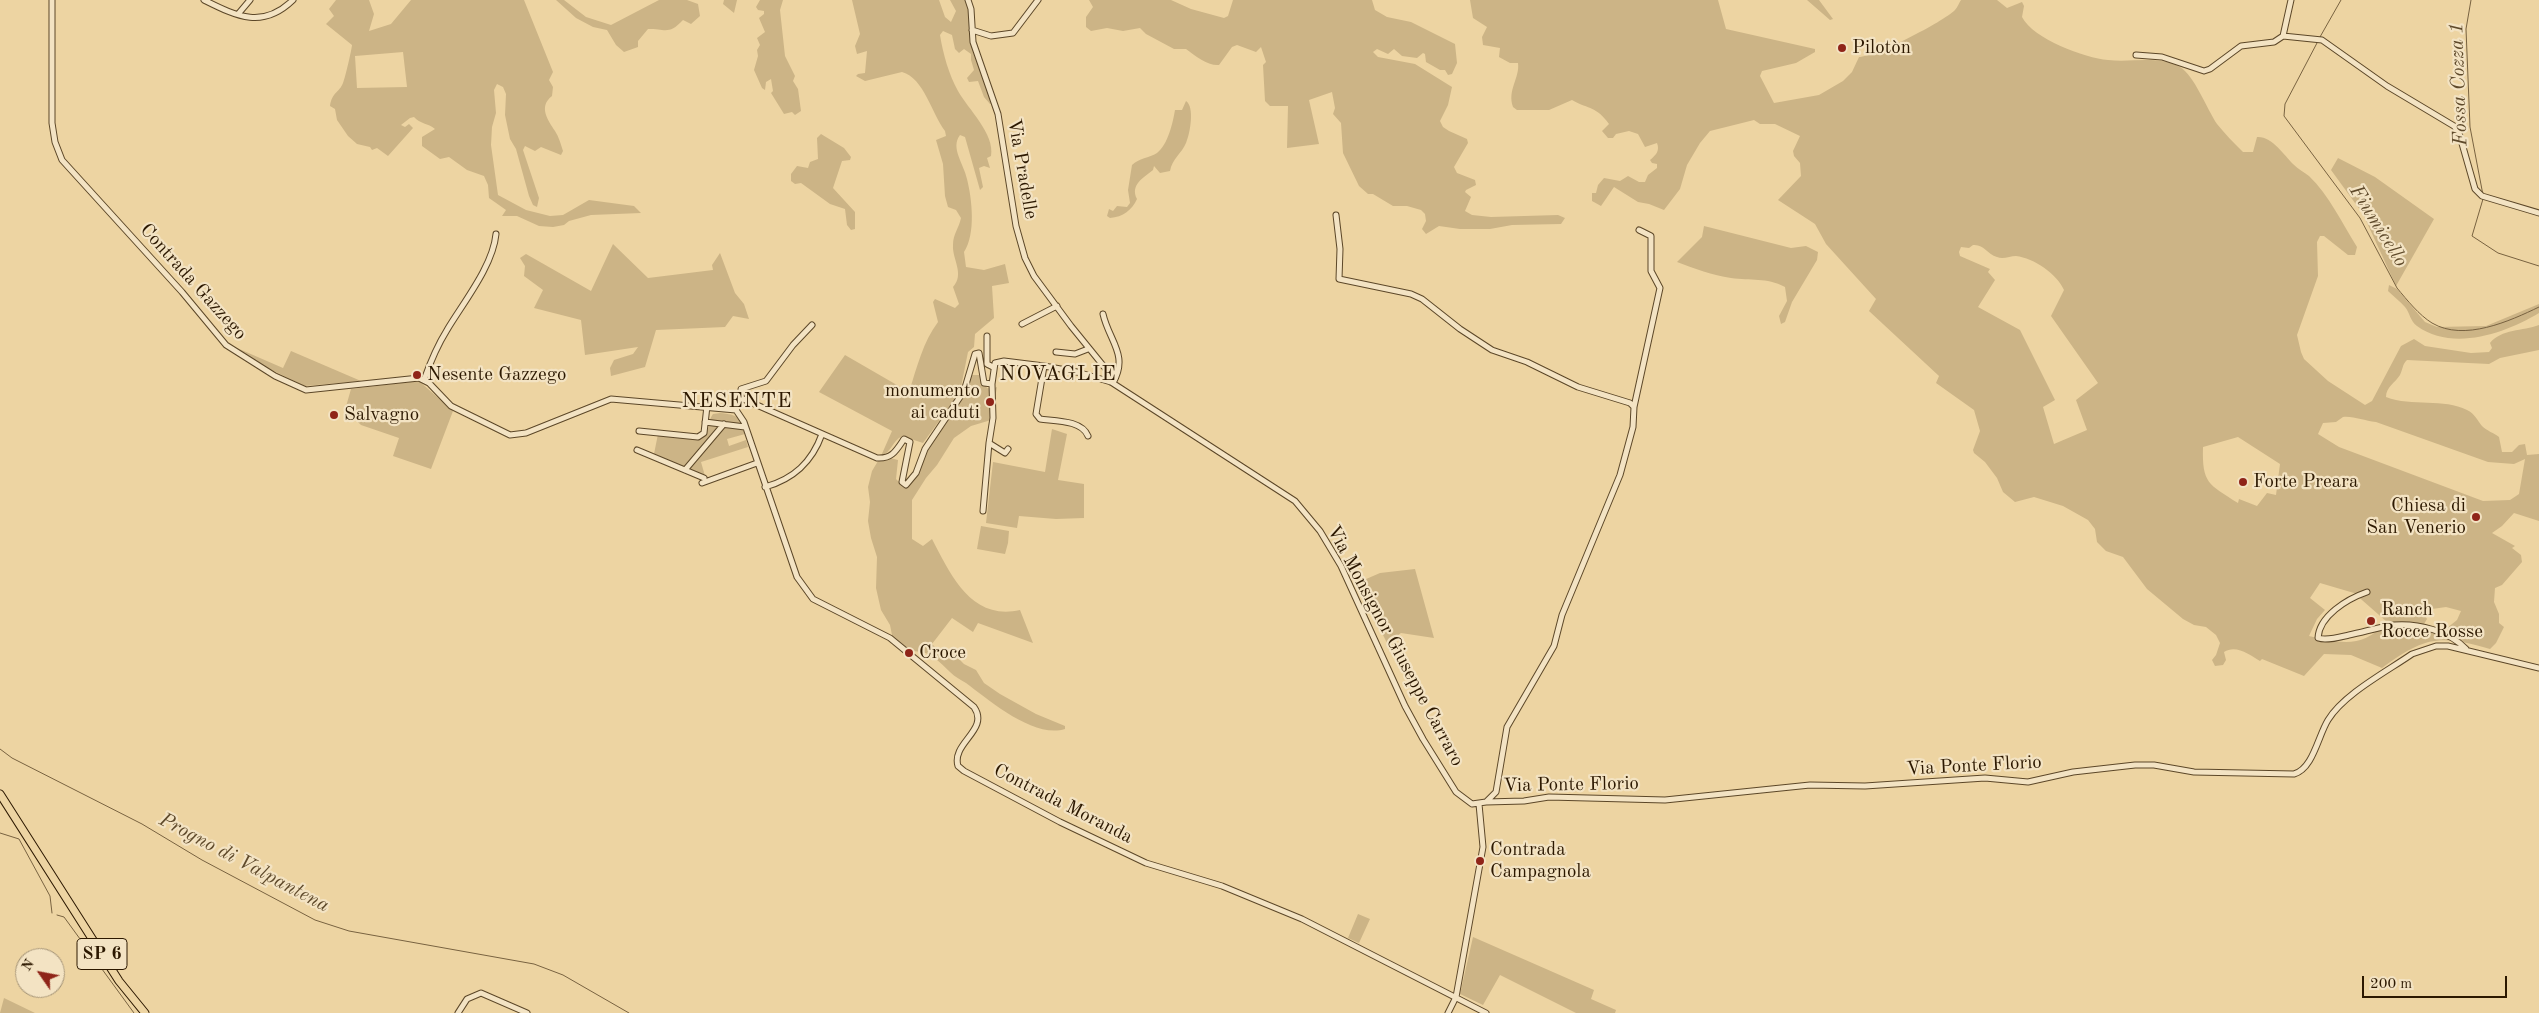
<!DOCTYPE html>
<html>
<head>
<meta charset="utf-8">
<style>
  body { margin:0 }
  #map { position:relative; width:2539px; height:1013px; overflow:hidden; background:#edd4a2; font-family:"Old Standard TT",serif }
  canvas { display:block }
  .north { position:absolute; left:15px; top:948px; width:50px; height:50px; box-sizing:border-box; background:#f3e3c3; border:1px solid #a39275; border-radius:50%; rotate:303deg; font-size:14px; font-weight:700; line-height:20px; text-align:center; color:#2c1800 }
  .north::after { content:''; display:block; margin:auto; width:18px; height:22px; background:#8f2418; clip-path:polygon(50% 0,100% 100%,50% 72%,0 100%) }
  .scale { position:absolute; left:2362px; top:976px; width:145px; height:22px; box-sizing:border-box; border:2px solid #2c1800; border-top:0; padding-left:6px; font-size:15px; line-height:18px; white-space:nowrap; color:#2c1800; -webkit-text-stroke:4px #f3e3c3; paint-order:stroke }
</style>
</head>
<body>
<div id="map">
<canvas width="2539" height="1013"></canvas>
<div class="north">N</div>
<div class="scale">200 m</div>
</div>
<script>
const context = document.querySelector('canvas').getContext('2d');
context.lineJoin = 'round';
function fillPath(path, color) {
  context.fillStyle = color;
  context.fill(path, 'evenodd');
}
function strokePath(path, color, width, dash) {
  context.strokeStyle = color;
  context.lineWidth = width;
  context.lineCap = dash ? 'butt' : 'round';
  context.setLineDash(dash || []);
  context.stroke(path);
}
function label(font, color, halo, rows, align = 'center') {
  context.font = font + ' "Old Standard TT",serif';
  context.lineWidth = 4.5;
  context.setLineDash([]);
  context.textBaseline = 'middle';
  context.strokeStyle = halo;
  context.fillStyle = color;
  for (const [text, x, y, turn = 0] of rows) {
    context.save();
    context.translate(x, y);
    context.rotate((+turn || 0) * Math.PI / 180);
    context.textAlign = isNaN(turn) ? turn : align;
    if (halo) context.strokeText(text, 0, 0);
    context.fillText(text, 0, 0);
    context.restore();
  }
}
fillPath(new Path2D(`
  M 336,0 L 369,0 L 374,14 L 369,31 L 391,24 L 411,0 L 524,0 L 553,72 L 549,80 L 553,87 L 552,96 C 538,107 548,120 555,131 C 559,137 561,145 563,151 L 561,155 L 541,147 L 535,151 L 525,146 L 523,150 L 539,198 L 537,207 L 533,205 L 529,196 L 516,149 L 510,139 L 505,115 L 506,94 L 503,87 L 497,84 L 494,90 L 496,113 L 492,127 L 491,145 L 498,195 L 526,210 L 550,216 L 563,215 L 589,200 L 634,206 L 641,213 L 591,215 L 569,221 L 564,225 L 553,227 L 539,226 L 517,216 L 502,216 L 506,210 L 489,198 L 488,185 L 484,176 L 467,170 L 449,157 L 440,159 L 422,146 L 422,137 L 435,129 C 428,123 420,124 414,117 L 410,118 L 401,125 L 405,127 L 409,124 L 413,128 L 388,156 L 377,148 L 372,150 L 370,147 L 357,144 L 348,136 L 337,120 L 335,109 L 330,106 C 332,92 339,93 343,83 C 345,79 352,48 352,45 L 326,24 L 334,16 L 329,9 ZM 403,52 L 407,87 L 357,88 L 355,56 Z
  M 556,0 L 564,0 L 586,17 L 611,25 L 659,0 L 687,0 L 698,4 L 700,16 L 691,24 L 683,20 C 669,35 666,29 648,29 L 638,41 L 638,47 L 624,52 L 616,45 L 607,30 L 593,27 L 576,18 Z
  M 724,0 L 737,0 L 734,13 L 723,4 Z
  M 760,0 L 783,0 L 780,10 L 785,56 L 795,76 L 793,81 L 798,89 L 801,111 L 795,115 L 792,112 L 784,114 L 771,93 L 773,91 L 771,79 L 766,82 L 765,90 L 762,88 L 754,70 L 758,56 L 757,50 L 760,45 L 757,38 L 765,32 L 759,18 L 764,14 L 764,11 L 758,10 L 756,7 Z
  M 852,0 L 939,0 L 945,17 L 951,22 L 956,11 L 950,0 L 967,0 L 973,39 L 994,103 L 990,104 L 984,97 L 978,81 L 969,82 L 967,78 L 974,70 L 971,60 L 971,54 L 964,49 L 959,53 L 955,49 L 952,35 L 943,31 L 940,35 C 943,54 949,75 958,91 C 968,109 995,134 991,156 L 987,158 L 990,168 L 984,166 L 979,168 L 983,187 L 980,190 L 965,137 L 960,135 C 950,148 964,164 967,179 C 972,199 976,234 964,252 L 966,267 L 984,270 L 1005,264 L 1009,283 L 992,286 L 994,318 L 975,334 L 974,347 L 968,352 L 961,387 L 956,398 L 923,443 L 902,436 C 892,441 892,452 881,456 L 892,431 L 819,392 L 845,355 L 909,392 C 917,367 923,342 938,322 L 933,302 L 935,299 L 955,308 L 959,304 L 953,287 C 965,274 952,259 953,245 C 953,234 959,228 961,218 L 956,210 L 948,207 L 945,196 L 943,164 L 936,140 L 946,136 L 945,131 C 932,114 924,78 902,72 L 865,81 L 856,76 L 858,74 L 865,73 L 867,51 L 857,54 L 855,46 L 860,34 Z
  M 1089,0 L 1171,0 L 1191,9 L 1224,18 L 1228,16 L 1233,0 L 1372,0 L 1375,10 L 1387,17 L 1411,22 L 1455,44 L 1457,63 L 1452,74 L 1448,75 L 1445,70 L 1440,70 L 1426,62 L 1425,54 L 1423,53 L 1417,58 L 1402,56 L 1394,49 L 1388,54 L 1377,49 L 1373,52 L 1378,57 L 1415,64 L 1452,87 L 1448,105 L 1440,121 L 1443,127 L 1449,131 L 1467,139 L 1468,143 L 1454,167 L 1457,173 L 1475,180 L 1476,185 L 1466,190 L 1465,192 L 1471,197 L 1465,211 L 1472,215 L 1491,217 L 1558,215 L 1565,218 L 1561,224 L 1512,225 L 1490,229 L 1460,229 L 1439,226 L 1426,234 L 1422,229 L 1426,221 L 1425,214 L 1421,210 L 1407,206 L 1393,206 L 1373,194 L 1368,194 L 1359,186 L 1343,153 L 1341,123 L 1333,114 L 1335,108 L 1332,92 L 1309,100 L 1319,144 L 1287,148 L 1288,106 L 1270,106 L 1265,101 L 1263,65 L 1266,62 L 1261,47 L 1256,52 L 1237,45 L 1232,47 L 1219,65 C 1208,66 1195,56 1186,49 L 1174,49 L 1146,34 L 1140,28 L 1123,31 L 1107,28 L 1091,31 L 1086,27 L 1086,17 L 1093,7 Z
  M 1470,0 L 1718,0 L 1726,29 L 1815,49 L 1815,52 L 1796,63 L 1762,71 L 1760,76 L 1774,103 L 1819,95 L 1843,81 L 1852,72 L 1859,57 C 1875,57 1943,22 1955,10 C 1957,8 1959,3 1961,0 L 1997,0 L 2007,8 L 2022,2 L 2024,6 L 2022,17 C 2033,39 2085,58 2108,60 C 2132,63 2157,55 2180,67 C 2194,75 2207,109 2217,124 C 2225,134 2234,143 2243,152 L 2253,152 L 2257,137 C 2272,136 2284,155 2293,164 C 2298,169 2304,172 2309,176 C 2329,195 2342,223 2357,247 L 2355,255 L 2348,255 L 2324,236 L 2320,236 L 2317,242 L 2318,276 L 2297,335 L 2301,352 L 2304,359 L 2328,381 L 2365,405 L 2372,401 L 2401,346 L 2414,339 L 2425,346 L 2471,353 L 2489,352 L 2492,348 L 2490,343 C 2501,329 2523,331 2539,325 L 2539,350 L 2500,358 L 2489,364 L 2407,360 C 2402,365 2403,369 2400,375 C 2395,383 2386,387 2386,397 C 2412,407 2444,398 2467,410 C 2475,414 2477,420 2482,426 C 2487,431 2494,433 2499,437 L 2502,452 L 2512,452 L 2519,445 L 2525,444 L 2527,455 L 2539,454 L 2539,521 L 2514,513 L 2502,526 L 2492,533 L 2515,546 L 2512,548 L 2521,555 L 2522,562 L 2502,585 L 2495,588 L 2494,602 L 2499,614 L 2499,623 L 2504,627 L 2496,643 L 2490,649 C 2439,634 2424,637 2382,668 L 2351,655 L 2324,654 L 2304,676 L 2262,659 L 2260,661 C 2250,655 2236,644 2224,652 L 2226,660 L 2223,665 L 2215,666 L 2212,660 L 2216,655 L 2220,643 L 2216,635 L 2206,627 L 2194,625 L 2183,619 L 2147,589 L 2123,557 L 2106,551 L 2097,542 L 2095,529 L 2088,520 L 2063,506 L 2034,497 L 2015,502 L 2003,492 L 1997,478 L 1985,462 L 1974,453 L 1973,450 L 1980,431 L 1974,410 L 1936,383 L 1939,376 L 1869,311 L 1876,299 L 1826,244 L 1815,224 L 1778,200 L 1801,176 L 1800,163 L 1794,156 L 1793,151 L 1800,136 L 1775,124 L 1760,124 L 1754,120 L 1710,131 L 1700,143 L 1687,165 L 1680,189 L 1664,210 L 1649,204 L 1638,202 L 1614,187 L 1601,206 L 1592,201 L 1592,193 L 1596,193 L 1598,185 L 1604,178 L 1620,181 L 1628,176 L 1639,182 L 1645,182 L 1648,175 L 1657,168 L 1657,164 L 1652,163 L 1650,160 C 1656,155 1660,151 1657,143 L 1645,147 L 1638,134 L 1629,131 L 1616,134 L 1613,138 L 1608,138 L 1602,131 L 1609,124 C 1596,106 1590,110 1572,100 L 1549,110 L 1517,110 L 1513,107 C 1507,90 1520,78 1518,63 L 1510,63 L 1499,57 L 1500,48 L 1483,45 L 1482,37 L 1487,27 L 1473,18 ZM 1973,245 C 1984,244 1987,254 1997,257 C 2003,260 2010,256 2016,256 C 2034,258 2057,274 2064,290 L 2051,316 L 2098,383 L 2076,400 L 2087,430 L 2054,444 L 2043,407 L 2055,400 L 2020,330 L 1978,307 L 1995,280 L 1988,272 L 1990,269 L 1960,256 L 1959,252 L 1961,247 L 1969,248 ZM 2343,417 C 2354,416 2364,421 2376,422 L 2488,462 L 2514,464 L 2525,459 L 2519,494 L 2510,500 L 2483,501 L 2339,447 L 2318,434 L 2323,423 L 2336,422 ZM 2238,437 L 2280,464 L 2276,495 L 2267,493 L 2257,506 L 2239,499 L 2238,503 C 2208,484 2202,483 2203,447 ZM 2320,583 L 2354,593 L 2387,622 C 2361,649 2342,643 2309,636 L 2317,619 L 2325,610 L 2310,598 ZM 2446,607 L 2461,611 L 2457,620 L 2442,632 L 2424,624 L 2427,619 L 2424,613 L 2425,610 Z
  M 1807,0 L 1819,0 L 1833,19 L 1830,20 Z
  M 1186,101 C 1195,107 1190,134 1186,143 C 1182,153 1172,159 1170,171 L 1160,173 L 1154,166 L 1153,170 C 1143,178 1130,185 1137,199 C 1132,210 1123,217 1110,218 L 1107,216 L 1109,209 L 1113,211 L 1117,206 L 1127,207 L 1130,203 L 1128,190 L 1132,165 C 1139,158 1149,158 1157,153 C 1168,145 1173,122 1175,110 L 1182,110 Z
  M 821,134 L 844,148 L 851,157 L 850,160 L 842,161 L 833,188 L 855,212 L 855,229 L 851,230 L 847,225 L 845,209 L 830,204 L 801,183 L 795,184 L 791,181 L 791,174 L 797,166 L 808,168 L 810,162 L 818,159 L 817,138 Z
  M 2338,158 L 2375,177 L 2434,219 L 2396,286 L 2363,214 L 2331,170 Z
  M 1704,226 L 1791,248 L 1806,246 L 1818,252 L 1817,260 L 1792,302 L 1785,322 L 1781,324 L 1779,316 L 1787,301 L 1785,287 C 1766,277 1751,281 1731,278 C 1712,275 1695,269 1677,262 L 1702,237 Z
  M 613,244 L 648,278 L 713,270 L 712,265 L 720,253 L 735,293 L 744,304 L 749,319 L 733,316 L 725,327 L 656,330 L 645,367 L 611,376 L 610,368 L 614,360 L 633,354 L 638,347 L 585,355 L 581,320 L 534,308 L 543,290 L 524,276 L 525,266 L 520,258 L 526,254 L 591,291 Z
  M 2389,285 L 2397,289 L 2425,322 L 2437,327 L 2486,326 L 2539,304 L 2539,313 C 2506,333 2453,352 2417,326 C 2410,321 2410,313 2405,307 C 2400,301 2393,296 2388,291 Z
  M 230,345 L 283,368 L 291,351 L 361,381 L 305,386 L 259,364 Z
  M 971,375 L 979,375 L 987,388 L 992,389 L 997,387 L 991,420 L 971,426 L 954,438 L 937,465 L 926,478 L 912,500 L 912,539 L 923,546 L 932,539 C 951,575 971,621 1020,610 L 1033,643 L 978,623 L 973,632 L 952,618 L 932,644 L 936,648 L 949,649 L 964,664 L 976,670 L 984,683 L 1000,694 L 1036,714 L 1065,726 L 1065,729 C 1034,739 989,700 966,683 C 961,680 955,677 950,672 C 938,660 927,648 908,652 L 893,640 L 890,625 L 881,610 L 876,588 L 877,557 L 871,538 L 868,521 L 870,502 L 868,487 L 872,471 L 878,461 L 890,458 L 898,460 L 896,479 L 902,485 L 909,483 L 923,452 L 962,400 Z
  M 419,381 L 453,411 L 431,469 L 393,456 L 399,438 L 361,425 L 345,410 L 351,389 Z
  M 720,413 C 739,415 738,416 745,434 L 727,439 L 729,446 L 746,440 L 748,447 L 701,462 L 705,476 L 654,454 L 658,434 L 700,439 C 712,433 706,423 713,414 Z
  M 1052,429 L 1067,434 L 1058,480 L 1084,484 L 1084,518 L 1056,519 L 1019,516 L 1017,528 L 986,523 L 993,462 L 1045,472 Z
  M 981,526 L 1009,531 L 1008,543 L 1005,554 L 977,549 Z
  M 1415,569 L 1434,638 L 1401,633 L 1387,643 L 1357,583 L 1380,573 Z
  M 1358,914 L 1370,919 L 1359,943 L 1348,938 Z
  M 1473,937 L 1594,990 L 1591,999 L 1616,1010 L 1615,1013 L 1576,1013 L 1500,975 L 1483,1005 L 1460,994 Z
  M 4,998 L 35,1013 L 0,1013 Z`), '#ccb486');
strokePath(new Path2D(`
  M 2471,0 L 2466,29 L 2470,127 L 2483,195
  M 2320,37 L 2341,0
  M 2317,43 L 2285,104 L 2284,116 L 2360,218 L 2397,288 C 2407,300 2419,315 2432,323 C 2464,342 2510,321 2539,307
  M 2483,199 L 2472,236 L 2498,253 L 2539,266
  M 0,749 L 12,758 L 142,824 L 202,860 L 315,920 L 349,931 L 534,964 L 563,975 L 629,1013
  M 0,833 L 19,839 L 50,896 L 52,913
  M 57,915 L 64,917 L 134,1013`), '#786240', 1);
const minor = new Path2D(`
  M 52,0 L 52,123 L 55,142 L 62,160 L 182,292 L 226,345 L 275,376 L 306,390 L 419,378 L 429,383 L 451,406 L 510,435 L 526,433 L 611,399 L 736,410 L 744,422 L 797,577 L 813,599 L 890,638 L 974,707 C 990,730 951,743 958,766 L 964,771 L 1060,822 L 1146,863 L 1222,886 L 1302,919 L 1486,1013
  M 204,0 C 238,17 263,29 293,0
  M 968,0 L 971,9 L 973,42 L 998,114 L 1016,226 L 1025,258 L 1034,276 L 1071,326 L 1110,374 L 1111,382
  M 239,13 L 250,0
  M 972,30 L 991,36 L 1013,33 L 1038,0
  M 2283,36 L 2322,40 L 2387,86 L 2454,126 L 2459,133 L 2475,189 L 2482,196 L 2539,213
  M 2136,55 L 2162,57 L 2204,71 L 2210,69 L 2241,46 L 2274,42 L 2283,36 L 2291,0
  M 1103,314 C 1109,341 1129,355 1113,383
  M 1022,324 L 1057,306
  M 987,336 L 987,364 L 993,367
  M 1056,352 L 1075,354 L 1088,349
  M 1044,366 L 1036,414 L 1040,419 C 1055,421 1082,420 1088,436
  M 424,380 C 430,363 437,346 447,330 C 463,303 493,266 496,234
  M 741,398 L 877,458 C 892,459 896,451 904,439 L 910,442 L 902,482 L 906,485 L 916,473 L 925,449 L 964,391 L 975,354 L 979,353 L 984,383 L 992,384
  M 1634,407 L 1660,288 L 1651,271 L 1651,236 L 1639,230
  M 736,410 L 741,398 L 741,389 L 766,381 L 793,345 L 812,325
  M 705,422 L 745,427
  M 639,431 L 698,437 L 704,433 L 707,406
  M 989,443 L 993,418 L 992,384 L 995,363 L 1004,361 L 1044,366 L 1077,372 L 1111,382 L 1295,501 L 1320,531 L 1341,566 L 1405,706 L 1423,739 L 1456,792 L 1472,804 L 1486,802 L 1496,792 L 1507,727 L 1554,646 L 1562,615 L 1620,475 L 1633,427 L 1634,407 L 1630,403 L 1578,387 L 1527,362 L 1492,350 L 1460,329 L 1422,299 L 1411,294 L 1339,279 L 1340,249 L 1336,215
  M 637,450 L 704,478
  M 685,470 L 724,424
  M 702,483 L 757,463
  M 765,487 C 794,479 812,462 822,434
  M 983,511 L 989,443 L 1005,453 L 1008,449
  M 2367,592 C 2347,599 2319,616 2318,638 C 2327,641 2340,637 2349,635 C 2364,632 2379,627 2394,625 C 2418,623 2449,631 2466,649
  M 1486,802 L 1524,801 L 1549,797 L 1665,800 L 1810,785 L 1865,786 L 1985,778 L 2028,782 L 2073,772 L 2135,765 L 2154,765 L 2194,772 L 2294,774 C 2313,769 2318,736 2328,720 C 2344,694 2386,672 2412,654 L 2436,646 L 2448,646 L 2539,668
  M 458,1013 L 467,999 L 481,993 L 527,1013
  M 1448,1013 L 1456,997 L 1483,847 L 1479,804`);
const highway = new Path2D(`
  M 0,794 L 119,981 L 145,1013`);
strokePath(minor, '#5c4728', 7);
strokePath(highway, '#2c1800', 9);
strokePath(minor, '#f3e3c3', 5);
strokePath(highway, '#edd4a2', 7);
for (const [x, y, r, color] of [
  [1842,48,5,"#8f2418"],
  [417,375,5,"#8f2418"],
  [990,402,5,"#8f2418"],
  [334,415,5,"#8f2418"],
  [2243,482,5,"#8f2418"],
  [2476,517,5,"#8f2418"],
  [2371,621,5,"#8f2418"],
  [909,653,5,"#8f2418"],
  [1480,861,5,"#8f2418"]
]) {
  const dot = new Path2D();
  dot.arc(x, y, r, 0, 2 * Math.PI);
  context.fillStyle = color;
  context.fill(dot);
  strokePath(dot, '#f3e3c3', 2);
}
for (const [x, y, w] of [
  [102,954,50]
]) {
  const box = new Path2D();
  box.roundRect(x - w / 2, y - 15.5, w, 31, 4);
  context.fillStyle = '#f3e3c3';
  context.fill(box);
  strokePath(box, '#2c1800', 1);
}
label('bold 18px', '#2c1800', null, [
  ["SP 6",102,954]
]);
label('19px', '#2c1800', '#f3e3c3', [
  ["Pilotòn",1852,48],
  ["Nesente Gazzego",427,375],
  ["monumento",980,391,"right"],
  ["ai caduti",980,413,"right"],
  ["Salvagno",344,415],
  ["Forte Preara",2253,482],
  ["Chiesa di",2466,506,"right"],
  ["San Venerio",2466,528,"right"],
  ["Ranch",2381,610],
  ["Rocce Rosse",2381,632],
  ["Croce",919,653],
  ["Contrada",1490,850],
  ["Campagnola",1490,872]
], 'left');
label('19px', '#2c1800', '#f3e3c3', [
  ["Via Pradelle",1022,169,80],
  ["Contrada Gazzego",193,282,48],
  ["Via Monsignor Giuseppe Carraro",1395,646,62],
  ["Via Ponte Florio",1974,766,-3],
  ["Via Ponte Florio",1571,785,-1],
  ["Contrada Moranda",1063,804,27]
]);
label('italic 20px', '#5f4a2b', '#f3e3c3', [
  ["Fossa Cozza 1",2459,84,-92],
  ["Fiumicello",2378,226,58],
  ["Progno di Valpantena",244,863,28]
]);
context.letterSpacing = '1px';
label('21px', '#2c1800', '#f3e3c3', [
  ["NOVAGLIE",1058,374],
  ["NESENTE",737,401]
]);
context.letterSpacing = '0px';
</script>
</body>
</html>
